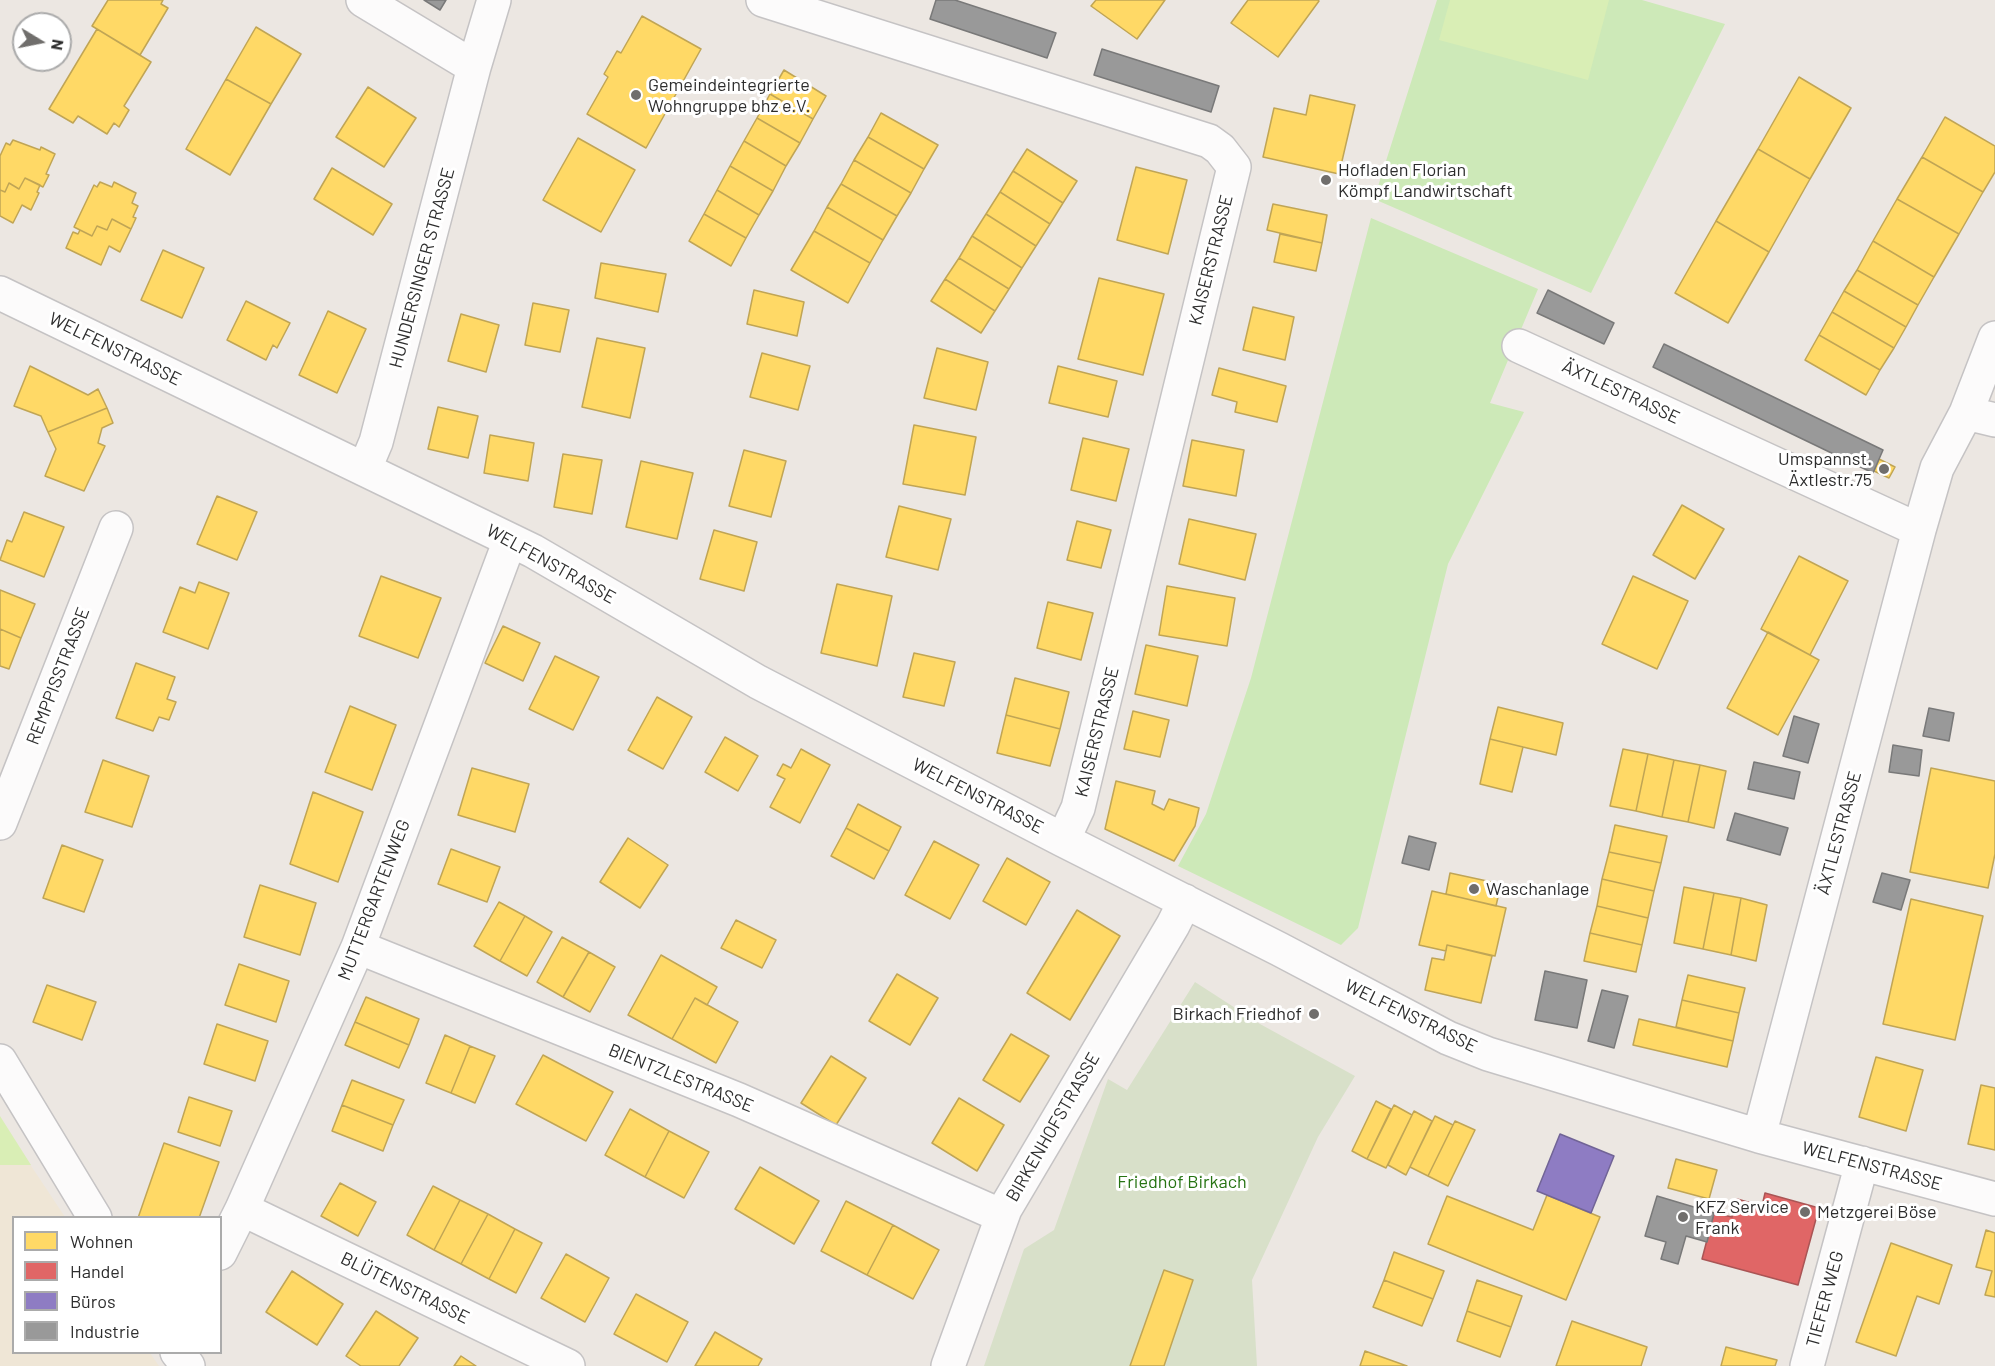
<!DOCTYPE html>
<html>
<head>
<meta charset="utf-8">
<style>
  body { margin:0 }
  #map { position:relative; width:1995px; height:1366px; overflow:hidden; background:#ece7e2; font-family:Barlow,sans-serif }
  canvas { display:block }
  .legend { position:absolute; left:12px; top:1216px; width:210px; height:138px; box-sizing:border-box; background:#fff; border:2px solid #ababab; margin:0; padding:8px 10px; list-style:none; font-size:18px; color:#2d2d2d }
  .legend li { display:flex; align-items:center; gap:12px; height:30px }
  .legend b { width:30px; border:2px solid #ababab }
  .north { position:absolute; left:12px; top:12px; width:60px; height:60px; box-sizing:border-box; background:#fff; border:2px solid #ababab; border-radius:50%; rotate:100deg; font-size:16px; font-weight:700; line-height:24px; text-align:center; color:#2d2d2d }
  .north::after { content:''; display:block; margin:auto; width:21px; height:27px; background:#706e6c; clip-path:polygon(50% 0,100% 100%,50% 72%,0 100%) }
</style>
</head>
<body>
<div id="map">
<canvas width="1995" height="1366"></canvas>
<ul class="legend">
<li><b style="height:16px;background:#ffd966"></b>Wohnen</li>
<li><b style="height:16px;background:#e06666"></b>Handel</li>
<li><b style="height:16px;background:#8e7cc3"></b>Büros</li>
<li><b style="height:16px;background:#999"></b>Industrie</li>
</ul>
<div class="north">N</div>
</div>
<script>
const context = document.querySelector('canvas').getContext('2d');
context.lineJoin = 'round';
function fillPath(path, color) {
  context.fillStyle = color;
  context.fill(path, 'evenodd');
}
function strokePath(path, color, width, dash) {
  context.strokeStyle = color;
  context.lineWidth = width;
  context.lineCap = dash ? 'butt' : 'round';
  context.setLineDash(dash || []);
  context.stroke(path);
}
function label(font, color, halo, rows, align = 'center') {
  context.font = font + ' Barlow,sans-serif';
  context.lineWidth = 6;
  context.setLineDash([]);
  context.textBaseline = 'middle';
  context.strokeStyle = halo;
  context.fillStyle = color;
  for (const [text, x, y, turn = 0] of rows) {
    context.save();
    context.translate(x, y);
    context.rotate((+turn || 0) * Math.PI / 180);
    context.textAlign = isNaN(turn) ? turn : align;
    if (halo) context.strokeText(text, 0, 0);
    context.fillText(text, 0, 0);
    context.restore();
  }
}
fillPath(new Path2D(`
  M 0,1119 L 65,1217 L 14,1218 L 14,1352 L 150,1353 L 159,1366 L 0,1366 Z`), '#efe6d6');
fillPath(new Path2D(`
  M 1437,0 L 1642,0 L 1725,24 L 1591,293 L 1374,199 Z
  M 1371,218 L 1538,289 L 1490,403 L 1524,412 L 1448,564 L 1358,928 L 1341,945 L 1178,866 L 1206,814 L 1251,678 Z`), '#cde9b8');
fillPath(new Path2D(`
  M 1195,982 L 1260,1024 L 1355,1076 L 1318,1137 L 1252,1280 L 1257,1366 L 984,1366 L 1024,1249 L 1054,1230 L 1108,1079 L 1127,1090 Z`), '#d8e0c9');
fillPath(new Path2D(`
  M 1450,0 L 1609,0 L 1588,80 L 1439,40 Z
  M 0,1116 L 31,1165 L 0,1165 Z`), '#d9eeb5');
const homes = new Path2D(`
  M 108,0 L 163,0 L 161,4 L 168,8 L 140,55 L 92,26 Z
  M 1096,0 L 1165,0 L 1137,39 L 1091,6 Z
  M 1248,0 L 1318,0 L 1319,1 L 1278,57 L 1231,23 Z
  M 642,16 L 701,49 L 646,148 L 587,114 L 608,77 L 604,74 L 617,51 L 621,53 Z
  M 256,27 L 301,54 L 271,104 L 226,79 Z
  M 97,29 L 151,62 L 124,106 L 129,110 L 119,127 L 114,123 L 107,134 L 78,116 L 73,123 L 49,109 Z
  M 784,70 L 826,96 L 813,119 L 770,94 Z
  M 1799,77 L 1851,108 L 1810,179 L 1758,149 Z
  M 226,79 L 271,104 L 230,175 L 186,149 Z
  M 368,87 L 416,118 L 384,167 L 336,137 Z
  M 770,94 L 813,119 L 800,143 L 757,118 Z
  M 1310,95 L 1355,105 L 1339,174 L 1263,157 L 1274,108 L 1306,115 Z
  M 881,113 L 938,145 L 924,169 L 868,137 Z
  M 1945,117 L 1995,146 L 1995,172 L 1983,192 L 1922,157 Z
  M 757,118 L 800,143 L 786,166 L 744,141 Z
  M 868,137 L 924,169 L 911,193 L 854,160 Z
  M 578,138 L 635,170 L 601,232 L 543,200 Z
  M 13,140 L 40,150 L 41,147 L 55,154 L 46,174 L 49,175 L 43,187 L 25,178 L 19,189 L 9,183 L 5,192 L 0,190 L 0,156 L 6,143 L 10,145 Z
  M 744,141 L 786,166 L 773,191 L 730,166 Z
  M 1027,149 L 1077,181 L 1063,203 L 1013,171 Z
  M 1758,149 L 1810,179 L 1769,252 L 1716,221 Z
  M 1922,157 L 1983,192 L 1959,234 L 1897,199 Z
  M 854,160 L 911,193 L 897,216 L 841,184 Z
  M 730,166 L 773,191 L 759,215 L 717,190 Z
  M 1136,167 L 1187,180 L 1168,254 L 1117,240 Z
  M 332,168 L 392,204 L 373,235 L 314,199 Z
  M 1013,171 L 1063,203 L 1050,224 L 1000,192 Z
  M 25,178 L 40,185 L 37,192 L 39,193 L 31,210 L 22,205 L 13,223 L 0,216 L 0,190 L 5,192 L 9,183 L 19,189 Z
  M 100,182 L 112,187 L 114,182 L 136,193 L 132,203 L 138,206 L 133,217 L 136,218 L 131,229 L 112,219 L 107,230 L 97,226 L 92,236 L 74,227 L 94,185 L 97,187 Z
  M 841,184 L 897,216 L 883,240 L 827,207 Z
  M 717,190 L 759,215 L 746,238 L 704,214 Z
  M 1000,192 L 1050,224 L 1036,246 L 986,214 Z
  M 1897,199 L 1959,234 L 1934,277 L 1873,241 Z
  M 1273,204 L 1327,215 L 1322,243 L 1267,230 Z
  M 827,207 L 883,240 L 870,263 L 814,231 Z
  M 704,214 L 746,238 L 731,266 L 689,241 Z
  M 986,214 L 1036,246 L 1022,268 L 972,236 Z
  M 112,219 L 131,229 L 120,252 L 109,246 L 101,265 L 66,248 L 73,232 L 78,234 L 80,230 L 92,236 L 97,226 L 107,230 Z
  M 1716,221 L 1769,252 L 1728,323 L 1675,293 Z
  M 814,231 L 870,263 L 848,303 L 791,270 Z
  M 1280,234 L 1322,243 L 1316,271 L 1274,262 Z
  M 972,236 L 1022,268 L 1009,289 L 959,258 Z
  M 1873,241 L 1934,277 L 1918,305 L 1857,270 Z
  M 163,250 L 204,268 L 182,318 L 141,300 Z
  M 959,258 L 1009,289 L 995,311 L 945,279 Z
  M 601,263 L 666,274 L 658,312 L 595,298 Z
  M 1857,270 L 1918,305 L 1906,327 L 1844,291 Z
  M 1099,278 L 1164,294 L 1143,375 L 1078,359 Z
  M 945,279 L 995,311 L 981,333 L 931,301 Z
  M 754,290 L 804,302 L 797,336 L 747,324 Z
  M 1844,291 L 1906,327 L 1894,348 L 1832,312 Z
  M 246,301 L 290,323 L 277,348 L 273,345 L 266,360 L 227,340 Z
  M 533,303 L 569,310 L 560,352 L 525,345 Z
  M 1253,307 L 1294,317 L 1285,360 L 1243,350 Z
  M 328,311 L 366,329 L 337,393 L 299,375 Z
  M 1832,312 L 1894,348 L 1880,370 L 1819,335 Z
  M 461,314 L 499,325 L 486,372 L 448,361 Z
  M 1819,335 L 1880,370 L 1866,395 L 1805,360 Z
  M 597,338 L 645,348 L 630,418 L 582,407 Z
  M 937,348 L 988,362 L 976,410 L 924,398 Z
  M 762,353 L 810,366 L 798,410 L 750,397 Z
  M 30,366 L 88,395 L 98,389 L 107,408 L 48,432 L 41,416 L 14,406 Z
  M 1058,366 L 1117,381 L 1108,417 L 1049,403 Z
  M 1219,368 L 1286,386 L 1277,422 L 1235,412 L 1237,402 L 1212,395 Z
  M 438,407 L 478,416 L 468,458 L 428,449 Z
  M 107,408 L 113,423 L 102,428 L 98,443 L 105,446 L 84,491 L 45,476 L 56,449 L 48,432 Z
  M 914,425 L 976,437 L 965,495 L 903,484 Z
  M 490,435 L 534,443 L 528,481 L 484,473 Z
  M 1083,438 L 1129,449 L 1116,501 L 1071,490 Z
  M 1192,440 L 1244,450 L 1236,496 L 1183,486 Z
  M 744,450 L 786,461 L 771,517 L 729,506 Z
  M 563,454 L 602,460 L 592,514 L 554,507 Z
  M 1879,459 L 1895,467 L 1889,478 L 1874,471 Z
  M 641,461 L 693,473 L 677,539 L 626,527 Z
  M 217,496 L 257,512 L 237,560 L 197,544 Z
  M 1682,505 L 1724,529 L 1695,579 L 1653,555 Z
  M 899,506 L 951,519 L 938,570 L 886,557 Z
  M 24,512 L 64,527 L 44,577 L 0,560 L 7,540 L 12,542 Z
  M 1189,519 L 1256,534 L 1245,580 L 1179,564 Z
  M 1077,521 L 1111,530 L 1101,568 L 1067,560 Z
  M 714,530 L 757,542 L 744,591 L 700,579 Z
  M 1799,556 L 1848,581 L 1810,655 L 1761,629 Z
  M 381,576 L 441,598 L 418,658 L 359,636 Z
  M 1633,576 L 1688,601 L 1657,669 L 1602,644 Z
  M 199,582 L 229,593 L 208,649 L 163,632 L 180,587 L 195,593 Z
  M 837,584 L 892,596 L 877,666 L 821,653 Z
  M 1167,586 L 1235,598 L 1227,646 L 1159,635 Z
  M 0,590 L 35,604 L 21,638 L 0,629 Z
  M 1048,602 L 1093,613 L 1081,660 L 1037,648 Z
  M 503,626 L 540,643 L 523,681 L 485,663 Z
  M 0,629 L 21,638 L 9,669 L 0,666 Z
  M 1768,632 L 1819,660 L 1778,735 L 1727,708 Z
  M 1146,645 L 1198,656 L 1187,706 L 1135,694 Z
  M 914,653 L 955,662 L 944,706 L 903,697 Z
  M 555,656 L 599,677 L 573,730 L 529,709 Z
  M 136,663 L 175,677 L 167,699 L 176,702 L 169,720 L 159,717 L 153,731 L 116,718 Z
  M 1015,678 L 1069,692 L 1060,729 L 1006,715 Z
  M 657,697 L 692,717 L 663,769 L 628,750 Z
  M 350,706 L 396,725 L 372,790 L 325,772 Z
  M 1498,707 L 1563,723 L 1556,755 L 1490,739 Z
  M 1133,711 L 1169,720 L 1160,757 L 1124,749 Z
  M 1006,715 L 1060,729 L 1050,766 L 997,753 Z
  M 725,737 L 758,756 L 738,791 L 705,772 Z
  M 1490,739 L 1523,747 L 1512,792 L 1480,784 Z
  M 801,749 L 830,765 L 800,823 L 770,807 L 785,779 L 777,775 L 783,764 L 791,768 Z
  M 1623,749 L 1648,754 L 1636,811 L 1610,806 Z
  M 1648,754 L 1674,760 L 1662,817 L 1636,811 Z
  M 103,760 L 149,776 L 132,827 L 85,812 Z
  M 1674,760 L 1700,765 L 1688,822 L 1662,817 Z
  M 1700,765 L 1726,771 L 1714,828 L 1688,822 Z
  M 472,768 L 529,784 L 515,832 L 458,815 Z
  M 1931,768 L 1995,781 L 1995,854 L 1988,888 L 1910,872 Z
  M 1116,781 L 1155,791 L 1152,804 L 1164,810 L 1169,799 L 1199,808 L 1195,826 L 1174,861 L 1105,829 Z
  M 313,792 L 363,812 L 338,882 L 290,864 Z
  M 858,804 L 901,827 L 889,851 L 846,828 Z
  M 1615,825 L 1667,836 L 1661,863 L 1609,852 Z
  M 846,828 L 889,851 L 874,879 L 831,856 Z
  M 628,838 L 668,865 L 640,908 L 600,882 Z
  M 934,841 L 979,865 L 950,919 L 905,895 Z
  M 62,845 L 103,860 L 84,912 L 43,898 Z
  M 451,849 L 500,867 L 487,902 L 438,884 Z
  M 1609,852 L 1661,863 L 1654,891 L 1602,879 Z
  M 1007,858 L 1050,882 L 1026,925 L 983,901 Z
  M 1450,873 L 1501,884 L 1496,906 L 1446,894 Z
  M 1602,879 L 1654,891 L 1648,918 L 1597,906 Z
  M 260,885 L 316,903 L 300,955 L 244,937 Z
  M 1684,887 L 1714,893 L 1703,949 L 1674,943 Z
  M 1432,891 L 1506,908 L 1495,956 L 1447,945 L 1446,951 L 1419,945 Z
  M 1714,893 L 1741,898 L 1731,955 L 1703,949 Z
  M 1741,898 L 1767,905 L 1756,961 L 1731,955 Z
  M 1911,899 L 1983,916 L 1955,1040 L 1883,1024 Z
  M 499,902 L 525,916 L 500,961 L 474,946 Z
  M 1597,906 L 1648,918 L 1642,945 L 1590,933 Z
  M 1077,910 L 1120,936 L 1070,1020 L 1027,993 Z
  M 525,916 L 552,932 L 527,976 L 500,961 Z
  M 736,920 L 776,940 L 762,968 L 721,948 Z
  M 1590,933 L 1642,945 L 1636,972 L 1584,961 Z
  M 562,937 L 589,952 L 563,997 L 537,982 Z
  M 1447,945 L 1492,956 L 1481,1003 L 1425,990 L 1432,958 L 1444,960 Z
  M 589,952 L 615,967 L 590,1012 L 563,997 Z
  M 661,955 L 717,987 L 707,1005 L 695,998 L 672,1039 L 628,1015 Z
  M 239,964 L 289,981 L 276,1022 L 225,1005 Z
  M 897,974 L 938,998 L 910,1045 L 869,1021 Z
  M 1688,975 L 1745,988 L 1739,1013 L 1682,1000 Z
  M 47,985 L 96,1002 L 82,1040 L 33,1022 Z
  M 366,997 L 419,1019 L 409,1045 L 355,1022 Z
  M 695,998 L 738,1022 L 716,1063 L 672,1039 Z
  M 1682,1000 L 1739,1013 L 1733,1041 L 1676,1027 Z
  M 1639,1019 L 1733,1041 L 1727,1067 L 1633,1045 Z
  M 355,1022 L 409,1045 L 399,1068 L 345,1045 Z
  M 217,1024 L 268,1041 L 255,1081 L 204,1064 Z
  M 1011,1034 L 1049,1056 L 1020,1102 L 983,1080 Z
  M 445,1035 L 470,1046 L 451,1093 L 426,1083 Z
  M 470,1046 L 495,1056 L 475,1103 L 451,1093 Z
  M 543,1055 L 613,1092 L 586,1141 L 516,1104 Z
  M 831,1056 L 866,1078 L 836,1125 L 801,1103 Z
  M 1876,1057 L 1923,1070 L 1906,1131 L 1859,1117 Z
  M 352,1080 L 404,1100 L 393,1125 L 342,1105 Z
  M 1981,1085 L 1995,1088 L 1995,1150 L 1968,1144 Z
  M 189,1097 L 232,1111 L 220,1146 L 178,1132 Z
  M 959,1098 L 1004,1125 L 977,1171 L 932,1143 Z
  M 1376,1101 L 1391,1109 L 1367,1159 L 1352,1151 Z
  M 342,1105 L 393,1125 L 383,1151 L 332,1131 Z
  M 1394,1105 L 1412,1115 L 1386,1168 L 1367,1159 Z
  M 630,1109 L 669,1131 L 645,1177 L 605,1155 Z
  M 1414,1111 L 1432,1121 L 1406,1175 L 1388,1165 Z
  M 1435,1116 L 1453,1125 L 1428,1176 L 1410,1167 Z
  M 1455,1121 L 1475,1130 L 1448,1186 L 1428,1176 Z
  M 669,1131 L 709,1152 L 684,1198 L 645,1177 Z
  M 164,1143 L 219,1162 L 199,1218 L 138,1218 Z
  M 1676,1159 L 1717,1170 L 1709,1199 L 1668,1188 Z
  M 760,1167 L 819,1201 L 794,1244 L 735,1209 Z
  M 340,1183 L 376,1202 L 358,1236 L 321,1216 Z
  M 433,1186 L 460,1200 L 434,1250 L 407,1235 Z
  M 1547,1195 L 1600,1217 L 1566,1300 L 1428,1244 L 1447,1196 L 1533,1230 Z
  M 460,1200 L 488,1214 L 461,1264 L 434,1250 Z
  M 846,1201 L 893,1225 L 867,1275 L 821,1251 Z
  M 488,1214 L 515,1229 L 489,1279 L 461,1264 Z
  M 893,1225 L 939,1250 L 913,1299 L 867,1275 Z
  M 515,1229 L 542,1243 L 516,1293 L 489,1279 Z
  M 1986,1230 L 1995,1233 L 1995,1297 L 1985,1295 L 1992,1271 L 1976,1267 Z
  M 1891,1243 L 1952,1265 L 1939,1304 L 1917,1296 L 1896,1356 L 1856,1342 Z
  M 1394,1252 L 1444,1271 L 1433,1299 L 1384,1280 Z
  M 566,1254 L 609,1278 L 585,1322 L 541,1298 Z
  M 1164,1270 L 1193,1280 L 1164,1366 L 1130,1366 Z
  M 292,1271 L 343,1304 L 317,1345 L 266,1312 Z
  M 1384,1280 L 1433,1299 L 1422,1326 L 1373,1307 Z
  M 1477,1280 L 1522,1296 L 1511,1327 L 1467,1311 Z
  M 636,1294 L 688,1322 L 667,1362 L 614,1334 Z
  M 376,1311 L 418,1338 L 399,1366 L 361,1366 L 346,1356 Z
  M 1467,1311 L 1511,1327 L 1500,1357 L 1457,1341 Z
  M 1572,1321 L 1647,1347 L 1641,1366 L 1556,1366 Z
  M 715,1332 L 762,1359 L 758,1366 L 695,1366 Z
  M 1726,1347 L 1777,1360 L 1775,1366 L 1721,1366 Z
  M 1365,1351 L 1407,1366 L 1360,1366 Z
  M 461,1356 L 476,1366 L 454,1366 Z`);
fillPath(homes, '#ffd966');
strokePath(homes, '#c0a555', 1.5);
const shops = new Path2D(`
  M 1765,1193 L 1819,1208 L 1798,1285 L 1702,1259 L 1714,1213 L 1732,1217 L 1737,1199 L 1762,1206 Z`);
fillPath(shops, '#e06666');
strokePath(shops, '#a55', 1.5);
const offices = new Path2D(`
  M 1560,1134 L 1614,1156 L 1591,1213 L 1537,1191 Z`);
fillPath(offices, '#8e7cc3');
strokePath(offices, '#716496', 1.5);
const industry = new Path2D(`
  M 424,0 L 446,0 L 440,10 Z
  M 936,0 L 955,0 L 1056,33 L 1047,58 L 930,19 Z
  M 1102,49 L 1219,86 L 1211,112 L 1094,75 Z
  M 1548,290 L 1614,323 L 1604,344 L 1537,313 Z
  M 1664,344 L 1883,450 L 1873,473 L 1653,367 Z
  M 1929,708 L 1954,713 L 1949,741 L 1923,736 Z
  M 1794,716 L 1819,724 L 1808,763 L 1783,756 Z
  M 1893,745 L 1922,750 L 1919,776 L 1889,772 Z
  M 1754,762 L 1800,772 L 1794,799 L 1748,789 Z
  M 1735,813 L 1788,828 L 1780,855 L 1727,840 Z
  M 1409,836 L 1436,843 L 1429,870 L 1402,863 Z
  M 1882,873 L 1910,880 L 1901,910 L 1873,902 Z
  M 1545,971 L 1587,980 L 1577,1028 L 1535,1020 Z
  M 1602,990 L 1628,996 L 1614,1048 L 1588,1041 Z
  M 1657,1196 L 1714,1213 L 1707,1242 L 1686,1236 L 1678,1264 L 1661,1259 L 1666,1242 L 1645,1236 Z`);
fillPath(industry, '#999');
strokePath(industry, '#797979', 1.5);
const minor = new Path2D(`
  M 363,0 L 474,67
  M 763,0 L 1209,141 L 1220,149 L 1234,167 L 1078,808 L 1063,840
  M 0,293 L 533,551 L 758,682 L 1063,840 L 1279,949 L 1448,1038 L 1488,1054 L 1759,1136 L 1995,1199
  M 1519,346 L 1919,530
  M 1966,413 L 1995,420
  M 365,468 L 376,442 L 474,67 L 494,0
  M 0,823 L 116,528
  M 358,947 L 739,1100 L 1002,1216
  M 0,1061 L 95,1218
  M 1759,1136 L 1919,530 L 1937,468 L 1966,413 L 1995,338
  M 242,1209 L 568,1366
  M 220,1253 L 242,1209 L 358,947 L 510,540
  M 177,1352 L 188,1366
  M 948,1366 L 1005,1209 L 1173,925 L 1185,901
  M 1807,1366 L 1862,1163`);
strokePath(minor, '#c5c3c4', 36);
strokePath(minor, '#fcfbfb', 33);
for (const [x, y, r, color] of [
  [636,95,6,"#706e6c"],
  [1326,180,6,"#706e6c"],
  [1884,469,6,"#706e6c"],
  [1474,889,6,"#706e6c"],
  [1314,1014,6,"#706e6c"],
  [1805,1212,6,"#706e6c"],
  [1683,1217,6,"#706e6c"]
]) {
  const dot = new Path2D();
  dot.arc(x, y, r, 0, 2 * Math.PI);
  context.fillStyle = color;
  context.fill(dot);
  strokePath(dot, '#fff', 2);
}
label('18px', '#2d2d2d', '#fff', [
  ["Gemeindeintegrierte",648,85],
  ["Wohngruppe bhz e.V.",648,106],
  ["Hofladen Florian",1338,170],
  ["Kömpf Landwirtschaft",1338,191],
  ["Umspannst.",1872,459,"right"],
  ["Äxtlestr.75",1872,480,"right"],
  ["Waschanlage",1486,889],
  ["Birkach Friedhof",1302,1014,"right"],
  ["KFZ Service",1695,1207],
  ["Frank",1695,1228],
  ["Metzgerei Böse",1817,1212]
], 'left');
label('18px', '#2d2d2d', '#fff', [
  ["KAISERSTRASSE",1211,260,-76],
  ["HUNDERSINGER STRASSE",422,268,-75],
  ["WELFENSTRASSE",115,349,26],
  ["ÄXTLESTRASSE",1621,392,25],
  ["WELFENSTRASSE",551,564,29],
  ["REMPPISSTRASSE",58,676,-69],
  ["KAISERSTRASSE",1097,732,-76],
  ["WELFENSTRASSE",978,796,27],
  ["ÄXTLESTRASSE",1839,833,-75],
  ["MUTTERGARTENWEG",374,900,-69],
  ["WELFENSTRASSE",1411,1016,26],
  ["BIENTZLESTRASSE",681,1078,22],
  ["BIRKENHOFSTRASSE",1053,1127,-60],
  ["WELFENSTRASSE",1872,1166,15],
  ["BLÜTENSTRASSE",405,1288,26],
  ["TIEFER WEG",1825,1299,-75]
]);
label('18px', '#277413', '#fff', [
  ["Friedhof Birkach",1182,1182]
]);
</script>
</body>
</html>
